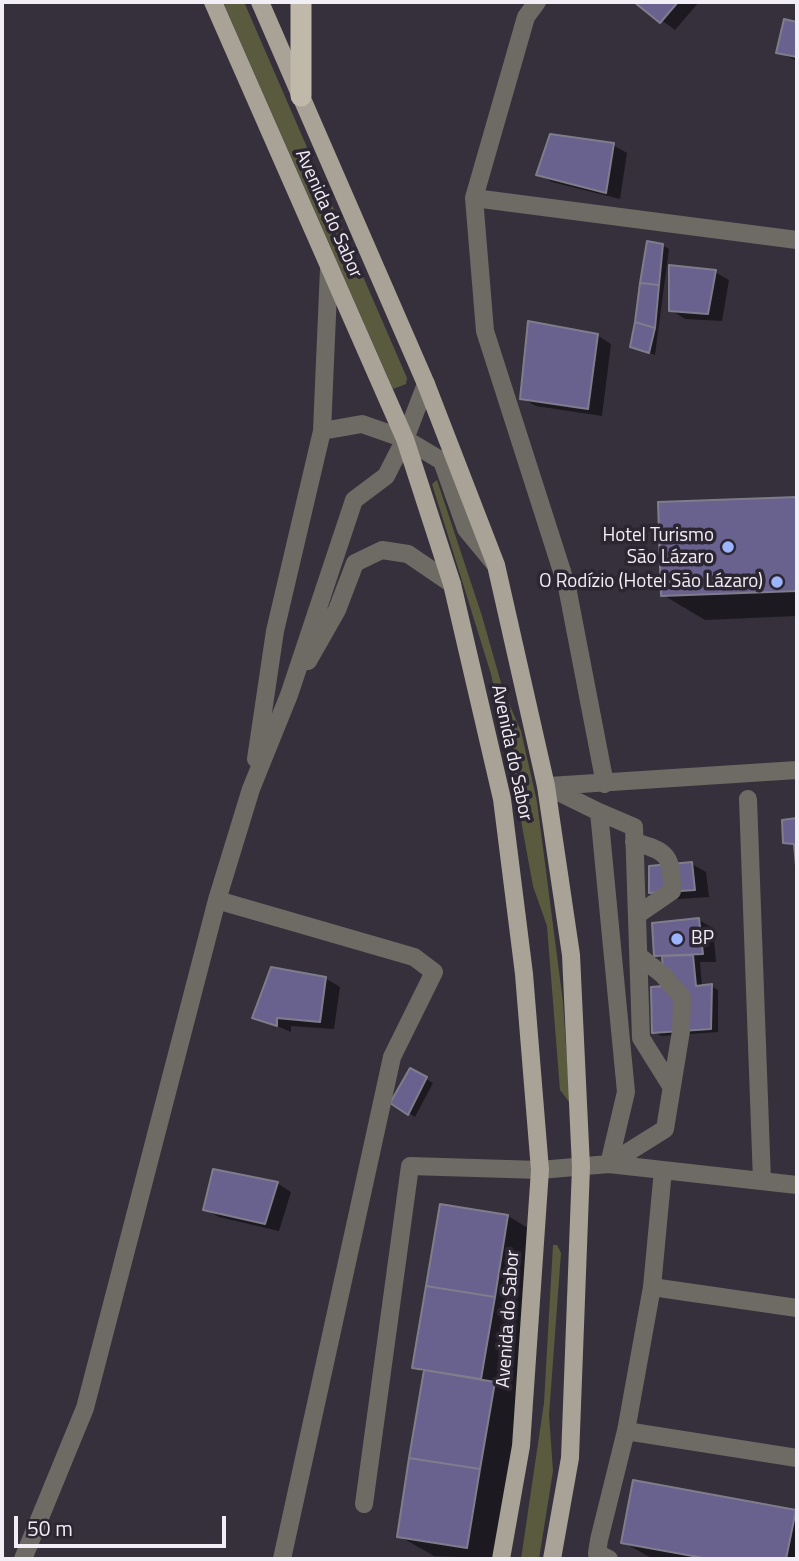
<!DOCTYPE html>
<html>
<head>
<meta charset="utf-8">
<style>
  body { margin:0 }
  #map { position:relative; width:799px; height:1561px; overflow:hidden; background:#36303c; font-family:"Titillium Web",sans-serif }
  canvas { display:block }
  .frame { position:absolute; inset:0; border:4px solid #f2eef6; pointer-events:none }
  .scale { position:absolute; left:14px; top:1516px; width:212px; height:32px; box-sizing:border-box; border:4px solid #f2eef6; border-top:0; padding-left:9px; font-size:21px; line-height:24px; white-space:nowrap; color:#f2eef6; -webkit-text-stroke:5px #2c2632; paint-order:stroke }
</style>
</head>
<body>
<div id="map">
<canvas width="799" height="1561"></canvas>
<div class="frame"></div>
<div class="scale">50 m</div>
</div>
<script>
const context = document.querySelector('canvas').getContext('2d');
context.lineJoin = 'round';
function fillPath(path, color) {
  context.fillStyle = color;
  context.fill(path, 'evenodd');
}
function strokePath(path, color, width, dash) {
  context.strokeStyle = color;
  context.lineWidth = width;
  context.lineCap = dash ? 'butt' : 'round';
  context.setLineDash(dash || []);
  context.stroke(path);
}
function label(font, color, halo, rows, align = 'center') {
  context.font = font + ' "Titillium Web",sans-serif';
  context.lineWidth = 7;
  context.setLineDash([]);
  context.textBaseline = 'middle';
  context.strokeStyle = halo;
  context.fillStyle = color;
  for (const [text, x, y, turn = 0] of rows) {
    context.save();
    context.translate(x, y);
    context.rotate((+turn || 0) * Math.PI / 180);
    context.textAlign = isNaN(turn) ? turn : align;
    if (halo) context.strokeText(text, 0, 0);
    context.fillText(text, 0, 0);
    context.restore();
  }
}
fillPath(new Path2D(`
  M 223,2 L 244,2 L 407,378 L 406,384 L 393,389 Z
  M 437,480 L 482,616 L 503,690 L 521,731 L 537,802 L 563,1002 L 570,1103 L 560,1090 L 547,926 L 533,886 L 509,755 L 491,674 L 432,484 Z
  M 553,1245 L 557,1245 L 561,1253 L 549,1415 L 553,1471 L 539,1559 L 521,1559 L 544,1403 Z`), '#5a5b3e');
fillPath(new Path2D(`
  M 637,2 L 699,2 L 675,30 Z
  M 785,21 L 797,24 L 797,61 L 778,52 Z
  M 613,145 L 627,153 L 620,199 L 552,182 L 538,174 Z
  M 662,245 L 669,249 L 655,355 L 632,346 Z
  M 715,272 L 729,280 L 722,321 L 685,319 L 671,310 Z
  M 597,335 L 611,344 L 602,416 L 536,406 L 522,398 Z
  M 797,498 L 797,616 L 705,620 L 663,595 L 660,504 Z
  M 692,864 L 706,872 L 709,897 L 665,900 L 651,892 Z
  M 699,920 L 713,928 L 716,962 L 700,962 L 702,987 L 711,986 L 718,990 L 718,1032 L 661,1036 L 654,1032 L 666,988 L 664,960 L 656,955 Z
  M 325,978 L 340,987 L 334,1029 L 291,1026 L 291,1032 L 255,1017 Z
  M 411,1070 L 433,1083 L 415,1117 L 409,1113 Z
  M 277,1183 L 291,1192 L 279,1231 L 219,1217 L 205,1209 Z
  M 441,1206 L 508,1216 L 543,1237 L 504,1559 L 434,1556 L 399,1536 L 425,1373 L 414,1367 Z
  M 795,1512 L 797,1559 L 653,1559 L 623,1542 Z`), '#0007');
const building = new Path2D(`
  M 634,2 L 678,2 L 660,23 Z
  M 784,19 L 797,22 L 797,57 L 776,53 Z
  M 550,134 L 614,143 L 606,193 L 536,175 Z
  M 647,241 L 663,244 L 659,285 L 640,283 Z
  M 669,265 L 716,270 L 708,314 L 669,311 Z
  M 640,283 L 659,285 L 655,328 L 635,322 Z
  M 528,321 L 598,334 L 588,409 L 520,399 Z
  M 635,322 L 655,328 L 649,353 L 630,347 Z
  M 797,497 L 797,591 L 661,596 L 658,502 Z
  M 797,818 L 797,866 L 796,866 L 794,844 L 783,843 L 782,820 Z
  M 692,862 L 695,890 L 649,893 L 649,866 Z
  M 699,918 L 703,954 L 654,956 L 652,923 Z
  M 693,955 L 696,986 L 712,984 L 711,1029 L 652,1033 L 651,987 L 664,986 L 662,956 Z
  M 271,967 L 326,977 L 320,1022 L 277,1018 L 277,1026 L 252,1018 Z
  M 410,1068 L 427,1077 L 408,1115 L 390,1103 Z
  M 213,1169 L 278,1182 L 265,1224 L 203,1210 Z
  M 440,1204 L 508,1215 L 495,1297 L 426,1286 Z
  M 426,1286 L 495,1297 L 481,1379 L 412,1368 Z
  M 424,1370 L 495,1382 L 480,1469 L 409,1458 Z
  M 409,1458 L 480,1469 L 467,1548 L 397,1537 Z
  M 633,1480 L 796,1510 L 786,1559 L 709,1559 L 621,1543 Z`);
fillPath(building, '#69618e');
strokePath(building, '#7f7d8c', 2);
strokePath(new Path2D(`
  M 537,2 L 526,17 L 474,198 L 485,331 L 567,587 L 605,784
  M 474,198 L 797,240
  M 322,431 L 362,424 L 405,439 L 442,461 L 466,529 L 494,563
  M 308,661 L 337,610 L 355,563 L 382,550 L 408,554 L 452,584
  M 256,759 L 275,631 L 322,431 L 329,269
  M 546,786 L 599,812 L 626,1092 L 609,1164
  M 549,786 L 797,770
  M 748,799 L 762,1181
  M 599,812 L 634,827 L 641,1038 L 671,1086
  M 634,842 C 668,851 672,856 672,891 L 637,915
  M 217,900 L 414,957 L 434,972 L 392,1057 L 282,1559
  M 609,1164 L 665,1129 L 681,1031 L 682,997 L 663,975 L 639,956
  M 652,1287 L 797,1308
  M 626,1431 L 797,1458
  M 364,1504 L 410,1166 L 540,1170 L 609,1164 L 797,1185
  M 23,1559 L 85,1408 L 217,900 L 251,789 L 289,695 L 354,500 L 386,476 L 405,439 L 426,384
  M 609,1559 L 597,1553 L 599,1540 L 626,1431 L 652,1287 L 663,1170`), '#6e6b65', 18);
strokePath(new Path2D(`
  M 213,2 L 405,439 L 452,584 L 502,799 L 524,974 L 540,1170 L 521,1446 L 501,1559
  M 260,2 L 426,384 L 496,565 L 546,786 L 571,955 L 581,1167 L 570,1458 L 552,1559`), '#a9a296', 18);
strokePath(new Path2D(`
  M 301,96 L 301,2`), '#c0b8a9', 21);
for (const [x, y, r, color] of [
  [728,547,7,"#9cb4fd"],
  [777,582,7,"#9cb4fd"],
  [677,939,7,"#9cb4fd"]
]) {
  const dot = new Path2D();
  dot.arc(x, y, r, 0, 2 * Math.PI);
  context.fillStyle = color;
  context.fill(dot);
  strokePath(dot, '#2c2632', 2.5);
}
label('19px', '#f2eef6', '#2c2632', [
  ["Avenida do Sabor",328,214,66],
  ["Avenida do Sabor",511,753,78],
  ["Avenida do Sabor",509,1319,-86]
]);
label('19px', '#f2eef6', '#2c2632', [
  ["Hotel Turismo",714,536],
  ["São Lázaro",714,558],
  ["O Rodízio (Hotel São Lázaro)",763,582],
  ["BP",691,939,"left"]
], 'right');
</script>
</body>
</html>
